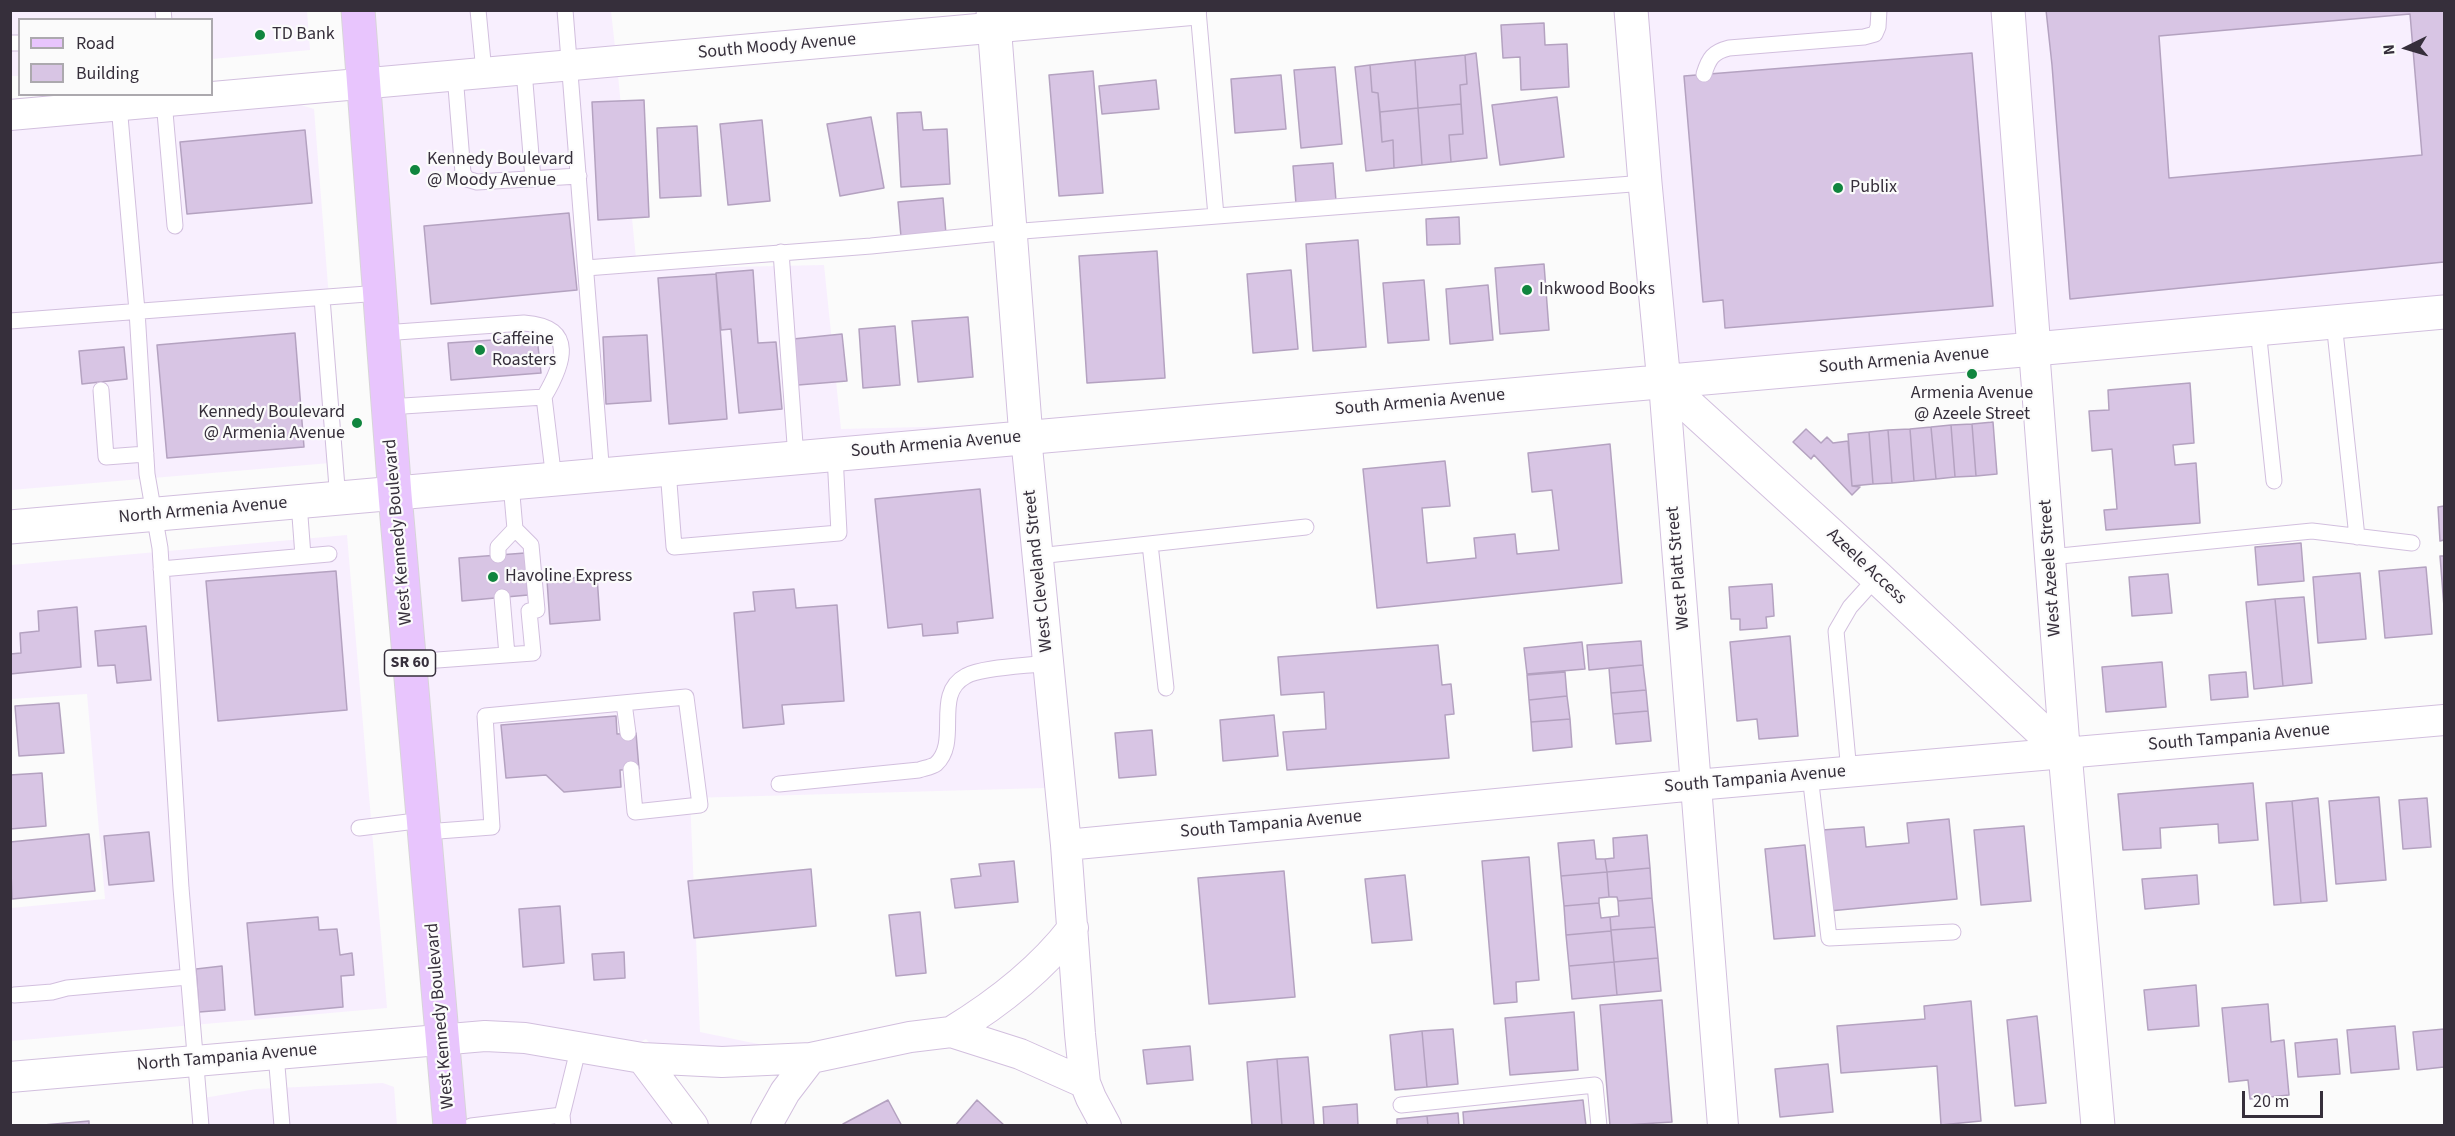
<!DOCTYPE html>
<html>
<head>
<meta charset="utf-8">
<style>
  body { margin:0 }
  #map { position:relative; width:2455px; height:1136px; overflow:hidden; background:#fbfbfb; font-family:"Source Sans 3",sans-serif }
  canvas { display:block }
  .frame { position:absolute; inset:0; border:12px solid #362f3b; pointer-events:none }
  .legend { position:absolute; left:18px; top:18px; width:195px; height:78px; box-sizing:border-box; background:#fbfbfb; border:2px solid #aca9ae; margin:0; padding:8px 10px; list-style:none; font-size:18px; color:#362f3b }
  .legend li { display:flex; align-items:center; gap:12px; height:30px }
  .legend b { width:30px; border:2px solid #aca9ae }
  .north { position:absolute; left:2377px; top:18px; width:60px; height:60px; -webkit-text-stroke:4px #fbfbfb; paint-order:stroke; rotate:265deg; font-size:16px; font-weight:700; line-height:24px; text-align:center; color:#362f3b }
  .north::after { content:''; display:block; margin:auto; width:21px; height:27px; background:#362f3b; clip-path:polygon(50% 0,100% 100%,50% 72%,0 100%) }
  .scale { position:absolute; left:2242px; top:1091px; width:81px; height:27px; box-sizing:border-box; border:3px solid #362f3b; border-top:0; padding-left:8px; font-size:18px; line-height:21px; white-space:nowrap; color:#362f3b; -webkit-text-stroke:4px #fbfbfb; paint-order:stroke }
</style>
</head>
<body>
<div id="map">
<canvas width="2455" height="1136"></canvas>
<div class="frame"></div>
<ul class="legend">
<li><b style="height:8px;background:#e8c5fd"></b>Road</li>
<li><b style="height:16px;background:#d8c5e4"></b>Building</li>
</ul>
<div class="north">N</div>
<div class="scale">20 m</div>
</div>
<script>
const context = document.querySelector('canvas').getContext('2d');
context.lineJoin = 'round';
function fillPath(path, color) {
  context.fillStyle = color;
  context.fill(path, 'evenodd');
}
function strokePath(path, color, width, dash) {
  context.strokeStyle = color;
  context.lineWidth = width;
  context.lineCap = dash ? 'butt' : 'round';
  context.setLineDash(dash || []);
  context.stroke(path);
}
function label(font, color, halo, rows, align = 'center') {
  context.font = font + ' "Source Sans 3",sans-serif';
  context.lineWidth = 4.5;
  context.setLineDash([]);
  context.textBaseline = 'middle';
  context.strokeStyle = halo;
  context.fillStyle = color;
  for (const [text, x, y, turn = 0] of rows) {
    context.save();
    context.translate(x, y);
    context.rotate((+turn || 0) * Math.PI / 180);
    context.textAlign = isNaN(turn) ? turn : align;
    if (halo) context.strokeText(text, 0, 0);
    context.fillText(text, 0, 0);
    context.restore();
  }
}
fillPath(new Path2D(`
  M 11,11 L 307,11 L 310,50 L 212,59 L 212,20 L 20,20 L 19,76 L 11,76 Z
  M 374,11 L 611,11 L 615,47 L 378,68 Z
  M 1647,11 L 1992,11 L 2017,337 L 1678,366 L 1660,182 Z
  M 2023,11 L 2444,11 L 2444,298 L 2048,334 Z
  M 618,75 L 637,269 L 824,265 L 841,429 L 1004,425 L 410,479 L 380,95 L 527,85 Z
  M 301,105 L 314,109 L 342,462 L 11,490 L 11,125 Z
  M 1012,452 L 1045,788 L 690,798 L 700,1032 L 768,1046 L 723,1048 L 651,1045 L 646,1039 L 639,1043 L 581,1032 L 506,1023 L 457,1025 L 412,507 Z
  M 347,535 L 387,1008 L 11,1041 L 11,908 L 105,899 L 87,694 L 11,699 L 11,565 Z
  M 485,1050 L 522,1052 L 633,1071 L 674,1125 L 466,1125 L 460,1053 Z
  M 383,1083 L 394,1087 L 397,1125 L 194,1125 L 192,1100 L 256,1089 Z`), '#f8effe');
const building = new Path2D(`
  M 2046,10 L 2444,10 L 2444,262 L 2070,299 L 2052,65 ZM 2410,14 L 2422,155 L 2169,178 L 2159,36 Z
  M 1544,23 L 1545,45 L 1567,44 L 1569,87 L 1521,90 L 1520,57 L 1503,58 L 1501,25 Z
  M 1476,53 L 1487,158 L 1451,162 L 1449,135 L 1463,134 L 1460,85 L 1467,84 L 1465,55 Z
  M 1972,53 L 1993,306 L 1725,328 L 1723,300 L 1703,302 L 1684,76 Z
  M 1465,55 L 1467,84 L 1460,85 L 1461,104 L 1418,108 L 1415,60 Z
  M 1415,60 L 1418,108 L 1380,112 L 1378,93 L 1372,92 L 1370,65 Z
  M 1370,65 L 1372,92 L 1378,93 L 1382,142 L 1393,140 L 1394,168 L 1366,171 L 1355,67 Z
  M 1335,67 L 1342,144 L 1301,148 L 1294,70 Z
  M 1093,71 L 1103,193 L 1059,196 L 1049,75 Z
  M 1281,75 L 1286,129 L 1235,133 L 1231,79 Z
  M 1156,80 L 1159,109 L 1102,114 L 1099,86 Z
  M 1557,97 L 1564,157 L 1500,165 L 1492,105 Z
  M 644,100 L 649,217 L 598,220 L 592,102 Z
  M 1461,104 L 1463,134 L 1449,135 L 1451,162 L 1422,165 L 1418,108 Z
  M 1418,108 L 1422,165 L 1394,168 L 1393,140 L 1382,142 L 1380,112 Z
  M 921,112 L 923,130 L 947,129 L 950,184 L 901,187 L 897,113 Z
  M 871,117 L 884,188 L 840,196 L 827,124 Z
  M 762,120 L 770,201 L 728,205 L 720,124 Z
  M 697,126 L 701,196 L 660,198 L 657,128 Z
  M 305,130 L 312,203 L 187,214 L 180,142 Z
  M 1333,163 L 1336,201 L 1296,204 L 1293,166 Z
  M 943,198 L 946,234 L 901,237 L 898,202 Z
  M 569,213 L 577,290 L 431,304 L 424,226 Z
  M 1459,217 L 1460,244 L 1427,245 L 1426,219 Z
  M 1358,240 L 1366,347 L 1313,351 L 1306,244 Z
  M 1157,251 L 1165,378 L 1087,383 L 1079,256 Z
  M 1544,264 L 1549,330 L 1500,334 L 1495,268 Z
  M 753,270 L 758,343 L 776,342 L 782,409 L 739,413 L 731,329 L 721,330 L 716,273 Z
  M 1291,270 L 1298,349 L 1253,353 L 1247,274 Z
  M 716,274 L 727,419 L 669,424 L 658,278 Z
  M 1424,280 L 1429,340 L 1388,343 L 1383,283 Z
  M 1488,285 L 1493,340 L 1450,344 L 1446,289 Z
  M 968,317 L 973,377 L 918,382 L 912,321 Z
  M 895,326 L 900,385 L 863,388 L 859,329 Z
  M 295,333 L 304,447 L 167,458 L 157,345 Z
  M 842,334 L 847,381 L 798,385 L 793,339 Z
  M 647,335 L 651,401 L 606,404 L 603,337 Z
  M 537,337 L 541,373 L 451,380 L 448,343 Z
  M 124,347 L 127,379 L 82,384 L 79,351 Z
  M 2190,383 L 2194,443 L 2173,445 L 2175,465 L 2196,463 L 2200,523 L 2106,530 L 2104,510 L 2117,509 L 2112,449 L 2092,451 L 2089,411 L 2109,410 L 2108,390 Z
  M 1993,422 L 1997,474 L 1976,476 L 1972,424 Z
  M 1972,424 L 1976,476 L 1955,477 L 1951,425 Z
  M 1951,425 L 1955,477 L 1936,479 L 1931,427 Z
  M 1931,427 L 1936,479 L 1914,481 L 1910,429 Z
  M 1806,429 L 1821,443 L 1827,437 L 1833,443 L 1848,441 L 1852,486 L 1860,487 L 1852,495 L 1814,455 L 1811,459 L 1793,442 Z
  M 1910,429 L 1914,481 L 1892,483 L 1888,430 Z
  M 1888,430 L 1892,483 L 1873,484 L 1869,432 Z
  M 1869,432 L 1873,484 L 1852,486 L 1848,434 Z
  M 1610,444 L 1622,583 L 1377,608 L 1363,469 L 1445,461 L 1450,506 L 1422,508 L 1427,563 L 1476,558 L 1474,538 L 1515,534 L 1517,554 L 1559,550 L 1552,490 L 1532,492 L 1528,453 Z
  M 980,489 L 993,618 L 957,622 L 958,633 L 923,636 L 922,624 L 888,628 L 875,499 Z
  M 2444,506 L 2444,540 L 2440,541 L 2438,507 Z
  M 2301,543 L 2304,581 L 2258,585 L 2255,547 Z
  M 525,553 L 528,595 L 462,601 L 459,558 Z
  M 2440,556 L 2444,556 L 2444,607 Z
  M 2426,567 L 2432,634 L 2385,638 L 2379,571 Z
  M 336,571 L 347,710 L 218,721 L 206,581 Z
  M 2360,573 L 2366,639 L 2318,643 L 2313,577 Z
  M 2168,574 L 2172,613 L 2132,616 L 2129,577 Z
  M 597,576 L 600,620 L 550,624 L 547,580 Z
  M 1772,584 L 1774,616 L 1766,617 L 1767,628 L 1740,630 L 1740,619 L 1731,619 L 1729,587 Z
  M 794,589 L 796,608 L 837,605 L 844,701 L 782,705 L 784,724 L 743,728 L 734,613 L 755,611 L 753,592 Z
  M 2304,597 L 2312,683 L 2283,686 L 2275,599 Z
  M 2275,599 L 2283,686 L 2254,689 L 2246,602 Z
  M 77,607 L 81,667 L 10,674 L 10,654 L 21,653 L 20,633 L 39,631 L 38,611 Z
  M 146,626 L 151,680 L 117,683 L 115,665 L 98,666 L 95,631 Z
  M 1790,636 L 1798,736 L 1759,739 L 1757,719 L 1737,721 L 1730,642 Z
  M 1641,641 L 1643,665 L 1589,670 L 1587,645 Z
  M 1582,642 L 1585,669 L 1527,674 L 1524,648 Z
  M 1438,645 L 1442,685 L 1451,684 L 1454,714 L 1445,715 L 1449,758 L 1287,770 L 1283,732 L 1326,729 L 1324,692 L 1281,695 L 1278,657 Z
  M 2162,662 L 2166,707 L 2106,712 L 2102,667 Z
  M 1643,665 L 1646,690 L 1611,693 L 1609,668 Z
  M 1565,672 L 1567,696 L 1529,700 L 1527,675 Z
  M 2246,672 L 2248,697 L 2211,700 L 2209,675 Z
  M 1646,690 L 1648,711 L 1613,714 L 1611,693 Z
  M 1567,696 L 1570,719 L 1531,722 L 1529,700 Z
  M 59,703 L 64,753 L 19,756 L 15,706 Z
  M 1648,711 L 1651,741 L 1616,744 L 1613,714 Z
  M 1274,715 L 1278,756 L 1223,761 L 1220,720 Z
  M 616,716 L 617,734 L 636,733 L 639,769 L 620,770 L 621,787 L 564,792 L 546,775 L 506,778 L 501,725 Z
  M 1570,719 L 1572,747 L 1533,751 L 1531,722 Z
  M 1152,730 L 1156,775 L 1119,778 L 1115,733 Z
  M 42,773 L 46,826 L 10,829 L 10,775 Z
  M 2253,783 L 2258,840 L 2219,843 L 2218,824 L 2160,828 L 2161,848 L 2123,850 L 2118,794 Z
  M 2379,797 L 2386,880 L 2336,884 L 2329,801 Z
  M 2318,798 L 2327,901 L 2301,903 L 2292,801 Z
  M 2427,798 L 2431,847 L 2403,849 L 2399,800 Z
  M 2292,801 L 2301,903 L 2274,905 L 2266,803 Z
  M 1949,819 L 1957,899 L 1829,911 L 1822,830 L 1864,827 L 1866,847 L 1909,843 L 1907,823 Z
  M 2024,826 L 2031,901 L 1981,905 L 1974,830 Z
  M 149,832 L 154,881 L 109,885 L 104,836 Z
  M 89,834 L 95,891 L 12,899 L 10,842 Z
  M 1647,835 L 1650,868 L 1607,872 L 1605,859 L 1614,858 L 1613,838 Z
  M 1594,840 L 1596,859 L 1605,859 L 1607,872 L 1561,876 L 1558,843 Z
  M 1805,845 L 1815,936 L 1774,939 L 1765,849 Z
  M 1529,857 L 1539,980 L 1516,982 L 1517,1002 L 1494,1004 L 1482,861 Z
  M 1014,861 L 1018,902 L 955,908 L 951,879 L 981,876 L 979,864 Z
  M 1650,868 L 1652,898 L 1618,901 L 1617,897 L 1609,897 L 1607,872 Z
  M 811,869 L 816,926 L 694,938 L 688,881 Z
  M 1284,871 L 1295,997 L 1209,1004 L 1198,878 Z
  M 1607,872 L 1609,897 L 1599,898 L 1599,903 L 1564,906 L 1561,876 Z
  M 1405,875 L 1412,940 L 1372,943 L 1365,879 Z
  M 2197,875 L 2199,904 L 2145,909 L 2142,879 Z
  M 1652,898 L 1655,927 L 1611,930 L 1610,917 L 1619,916 L 1618,901 Z
  M 1599,903 L 1601,918 L 1610,917 L 1611,931 L 1566,935 L 1564,906 Z
  M 560,906 L 564,963 L 523,967 L 519,909 Z
  M 920,912 L 926,973 L 896,976 L 889,915 Z
  M 318,917 L 319,930 L 337,929 L 340,955 L 352,953 L 354,975 L 341,976 L 343,1007 L 255,1015 L 247,923 Z
  M 1655,927 L 1658,958 L 1614,962 L 1611,930 Z
  M 1611,931 L 1614,962 L 1569,966 L 1566,935 Z
  M 624,952 L 625,978 L 594,980 L 592,954 Z
  M 1658,958 L 1661,991 L 1617,995 L 1614,962 Z
  M 1614,962 L 1617,995 L 1572,999 L 1569,966 Z
  M 222,966 L 225,1010 L 199,1012 L 196,969 Z
  M 2196,985 L 2199,1026 L 2148,1030 L 2144,990 Z
  M 1662,1000 L 1672,1122 L 1610,1126 L 1600,1005 Z
  M 1971,1001 L 1981,1121 L 1941,1125 L 1937,1066 L 1841,1073 L 1837,1026 L 1925,1019 L 1924,1006 Z
  M 2268,1004 L 2271,1042 L 2284,1040 L 2289,1095 L 2250,1099 L 2248,1080 L 2229,1082 L 2222,1008 Z
  M 1574,1012 L 1578,1070 L 1510,1075 L 1505,1018 Z
  M 2037,1016 L 2046,1103 L 2015,1106 L 2007,1020 Z
  M 2395,1026 L 2399,1069 L 2351,1073 L 2347,1030 Z
  M 1453,1029 L 1458,1084 L 1427,1087 L 1422,1031 Z
  M 2444,1029 L 2444,1067 L 2417,1070 L 2413,1032 Z
  M 1422,1031 L 1427,1087 L 1395,1090 L 1390,1035 Z
  M 2337,1039 L 2340,1074 L 2298,1077 L 2295,1043 Z
  M 1190,1046 L 1193,1080 L 1147,1084 L 1143,1050 Z
  M 1308,1057 L 1314,1126 L 1282,1126 L 1277,1059 Z
  M 1277,1059 L 1282,1126 L 1252,1126 L 1247,1062 Z
  M 1828,1064 L 1833,1112 L 1780,1117 L 1775,1069 Z
  M 888,1100 L 902,1126 L 844,1126 L 843,1124 Z
  M 977,1100 L 1005,1126 L 955,1126 Z
  M 1583,1100 L 1586,1126 L 1464,1126 L 1463,1112 Z
  M 1357,1104 L 1358,1126 L 1324,1126 L 1323,1107 Z
  M 1458,1113 L 1459,1126 L 1428,1126 L 1427,1116 Z
  M 1427,1116 L 1428,1126 L 1397,1126 L 1397,1119 Z
  M 89,1121 L 89,1126 L 32,1126 Z`);
fillPath(building, '#d8c5e4');
strokePath(building, '#b4a2c0', 1.5);
const service = new Path2D(`
  M 163,10 L 164,20
  M 478,10 L 484,72
  M 565,10 L 602,476
  M 1198,10 L 1216,216
  M 10,43 L 20,43
  M 524,71 L 533,179
  M 1704,74 C 1709,58 1713,52 1729,48 L 1864,37 L 1875,34 L 1878,27 L 1879,10
  M 455,75 L 463,173 L 467,179 L 477,182 L 579,176
  M 164,101 L 175,226
  M 119,105 L 137,311 L 147,474 L 160,548 L 181,888 L 201,1126
  M 781,252 L 796,458
  M 586,268 L 871,246 L 1010,232 L 1645,183
  M 322,298 L 338,500
  M 10,321 L 380,293
  M 2334,322 L 2357,537
  M 2258,329 L 2274,481
  M 383,333 L 524,323 C 578,327 563,365 544,397
  M 101,390 L 106,457 L 146,454
  M 388,407 L 544,397 L 554,480
  M 668,470 L 674,547 L 839,533 L 835,455
  M 299,503 L 303,556
  M 1150,544 L 1166,688
  M 498,555 L 498,547 L 515,529
  M 1038,556 L 1306,527
  M 2050,557 L 2312,531 L 2412,543
  M 161,569 L 329,554
  M 502,597 L 507,655
  M 410,662 L 533,653 L 529,611 L 537,610 L 531,545 L 515,529 L 511,484
  M 624,703 L 628,733
  M 1849,772 L 1836,631 L 1850,607 L 1877,577
  M 1810,775 L 1829,938 L 1953,932
  M 779,784 L 919,770 C 925,768 932,767 936,764 C 961,741 932,694 966,676 C 982,667 1028,666 1048,663
  M 359,828 L 424,820
  M 425,832 L 492,827 L 485,716 L 686,697 L 700,805 L 635,812 L 631,769
  M 14,995 L 52,992 L 67,988 L 188,977
  M 276,1054 L 282,1126
  M 1401,1105 L 1595,1085 L 1599,1126
  M 562,1115 L 579,1046
  M 471,1126 L 562,1115 L 563,1126`);
const minor = new Path2D(`
  M 10,115 L 1191,10
  M 2034,349 L 2065,753
  M 1664,383 L 1723,1126
  M 1026,437 L 1066,845 L 1080,1034 L 1085,1083 L 1091,1098 L 1106,1126
  M 1066,845 L 1696,785 L 2444,720
  M 951,1032 C 997,1004 1040,971 1073,928
  M 642,1058 L 693,1126
  M 10,1077 L 485,1036 L 525,1038 L 642,1058 L 722,1062 L 811,1058 L 910,1037 L 951,1032 L 1020,1054 L 1085,1083
  M 766,1126 L 785,1092 L 811,1058`);
const tertiary = new Path2D(`
  M 2034,349 L 2444,312`);
const secondary = new Path2D(`
  M 993,10 L 1026,437
  M 1631,10 L 1645,183 L 1664,383
  M 1664,383 L 1877,577 L 2065,753 L 2098,1126
  M 10,527 L 2034,349 L 2008,10`);
const primary = new Path2D(`
  M 358,10 L 395,495 L 450,1126`);
strokePath(service, '#d2bfde', 17);
strokePath(minor, '#d2bfde', 32);
strokePath(tertiary, '#d2bfde', 35);
strokePath(secondary, '#d2bfde', 35);
strokePath(primary, '#d7d5d8', 35);
strokePath(service, '#fff', 15);
strokePath(minor, '#fff', 30);
strokePath(tertiary, '#fff', 33);
strokePath(secondary, '#fff', 33);
strokePath(primary, '#e8c5fd', 33);
for (const [x, y, r, color] of [
  [260,35,6,"#10853e"],
  [415,170,6,"#10853e"],
  [1838,188,6,"#10853e"],
  [1527,290,6,"#10853e"],
  [480,350,6,"#10853e"],
  [1972,374,6,"#10853e"],
  [357,423,6,"#10853e"],
  [493,577,6,"#10853e"]
]) {
  const dot = new Path2D();
  dot.arc(x, y, r, 0, 2 * Math.PI);
  context.fillStyle = color;
  context.fill(dot);
  strokePath(dot, '#fbfbfb', 2);
}
for (const [x, y, w] of [
  [410,663,51]
]) {
  const box = new Path2D();
  box.roundRect(x - w / 2, y - 13, w, 26, 4.5);
  context.fillStyle = '#fbfbfb';
  context.fill(box);
  strokePath(box, '#362f3b', 1.5);
}
label('bold 16px', '#362f3b', null, [
  ["SR 60",410,663]
]);
label('18px', '#362f3b', '#fbfbfb', [
  ["TD Bank",272,35],
  ["Kennedy Boulevard",427,160],
  ["@ Moody Avenue",427,181],
  ["Publix",1850,188],
  ["Inkwood Books",1539,290],
  ["Caffeine",492,340],
  ["Roasters",492,361],
  ["Armenia Avenue",1972,394,"center"],
  ["@ Azeele Street",1972,415,"center"],
  ["Kennedy Boulevard",345,413,"right"],
  ["@ Armenia Avenue",345,434,"right"],
  ["Havoline Express",505,577]
], 'left');
label('18px', '#362f3b', '#fbfbfb', [
  ["South Moody Avenue",777,47,-5],
  ["South Armenia Avenue",1904,361,-5],
  ["South Armenia Avenue",1420,403,-5],
  ["South Armenia Avenue",936,445,-5],
  ["North Armenia Avenue",203,511,-5],
  ["West Kennedy Boulevard",399,532,-95],
  ["Azeele Access",1866,567,43],
  ["West Platt Street",1679,568,-95],
  ["West Azeele Street",2051,568,-94],
  ["West Cleveland Street",1039,571,-96],
  ["South Tampania Avenue",2239,738,-5],
  ["South Tampania Avenue",1755,780,-5],
  ["South Tampania Avenue",1271,825,-5],
  ["West Kennedy Boulevard",441,1016,-95],
  ["North Tampania Avenue",227,1058,-5]
]);
</script>
</body>
</html>
